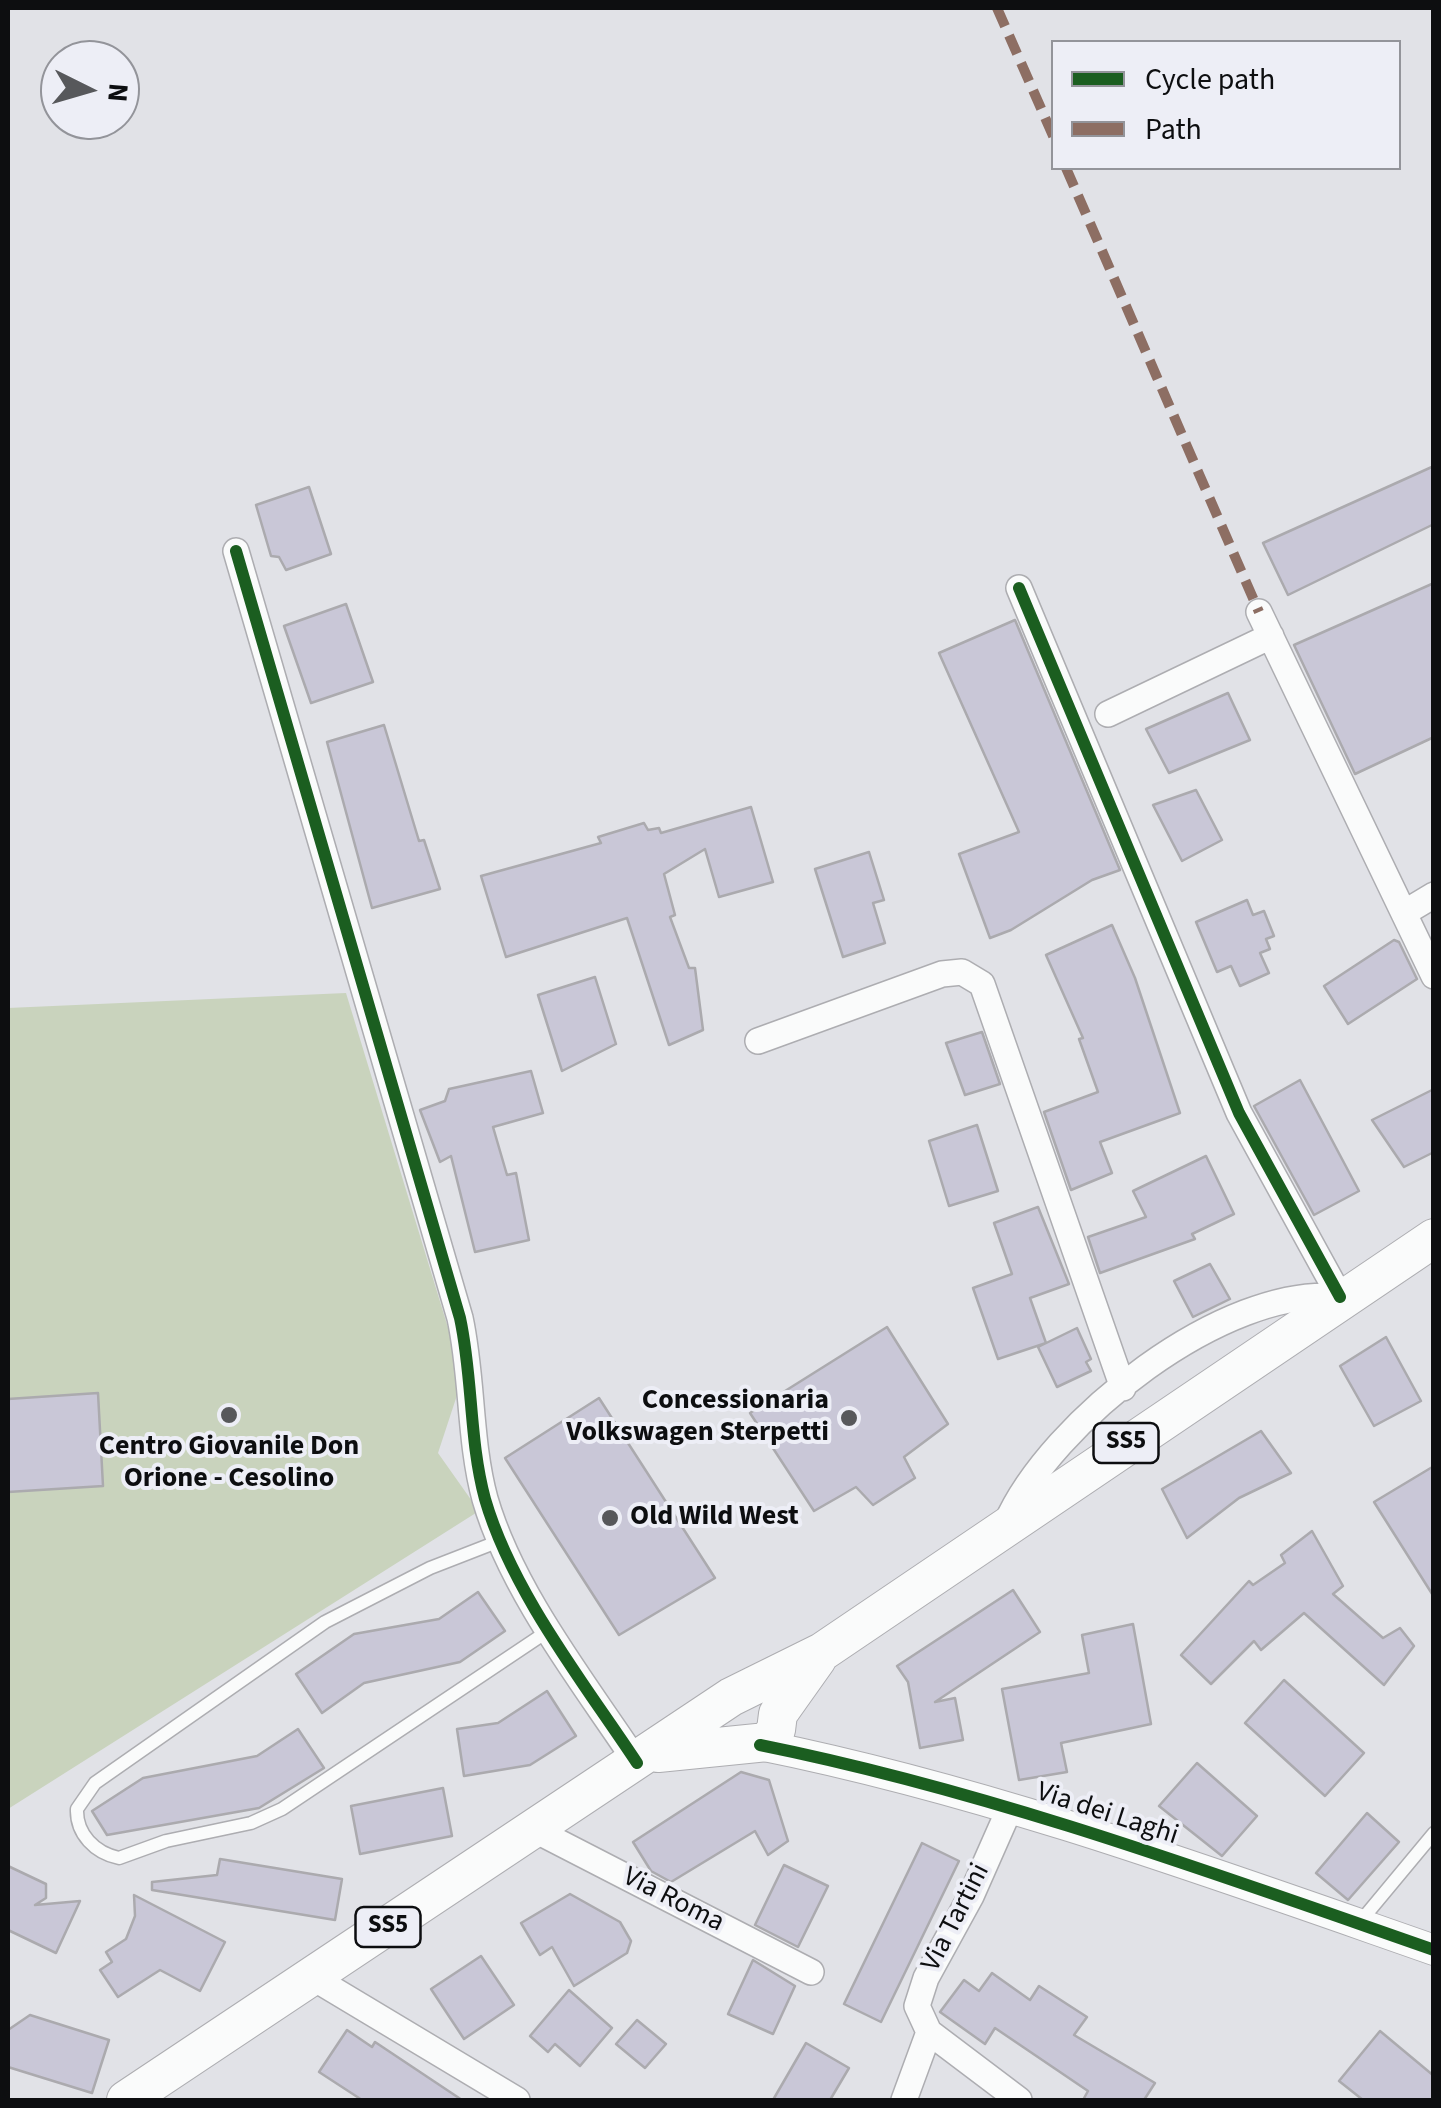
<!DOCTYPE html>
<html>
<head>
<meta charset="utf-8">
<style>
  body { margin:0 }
  #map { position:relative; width:1441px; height:2108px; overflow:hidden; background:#e1e2e7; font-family:"Source Sans 3",sans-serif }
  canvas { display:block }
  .frame { position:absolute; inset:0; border:10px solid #0d0e10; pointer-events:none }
  .legend { position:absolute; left:1051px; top:40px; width:350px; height:130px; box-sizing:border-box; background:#edeef6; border:2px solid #93949a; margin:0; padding:12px 18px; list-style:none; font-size:30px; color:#0d0e10 }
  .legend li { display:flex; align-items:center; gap:20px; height:50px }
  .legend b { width:50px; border:2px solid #93949a }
  .north { position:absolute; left:40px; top:40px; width:100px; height:100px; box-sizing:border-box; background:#edeef6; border:2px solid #93949a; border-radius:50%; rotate:95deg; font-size:28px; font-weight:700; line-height:40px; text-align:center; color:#0d0e10 }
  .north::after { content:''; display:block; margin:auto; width:35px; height:45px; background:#57585b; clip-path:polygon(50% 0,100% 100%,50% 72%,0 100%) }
</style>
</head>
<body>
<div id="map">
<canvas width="1441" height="2108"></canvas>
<div class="frame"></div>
<ul class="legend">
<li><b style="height:12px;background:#1b5e20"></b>Cycle path</li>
<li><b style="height:12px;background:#8d6e63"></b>Path</li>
</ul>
<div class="north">N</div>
</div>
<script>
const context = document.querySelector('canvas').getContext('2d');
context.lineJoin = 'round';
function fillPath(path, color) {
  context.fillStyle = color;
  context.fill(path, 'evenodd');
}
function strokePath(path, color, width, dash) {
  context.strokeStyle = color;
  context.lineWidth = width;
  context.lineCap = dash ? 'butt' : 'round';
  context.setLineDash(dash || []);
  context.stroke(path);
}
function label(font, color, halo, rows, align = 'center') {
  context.font = font + ' "Source Sans 3",sans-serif';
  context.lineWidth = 8;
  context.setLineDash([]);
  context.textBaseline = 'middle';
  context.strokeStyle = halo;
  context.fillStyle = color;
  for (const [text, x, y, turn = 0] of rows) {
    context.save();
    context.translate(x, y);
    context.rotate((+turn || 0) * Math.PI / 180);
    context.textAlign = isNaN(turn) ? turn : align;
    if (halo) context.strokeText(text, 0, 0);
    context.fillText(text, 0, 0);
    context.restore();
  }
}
fillPath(new Path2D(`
  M 346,993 L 463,1377 L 438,1453 L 479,1511 L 8,1809 L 8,1008 Z`), '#c9d3bd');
const building = new Path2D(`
  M 1434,466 L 1434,524 L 1288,595 L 1263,543 Z
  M 309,487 L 331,554 L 286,570 L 279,557 L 271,556 L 256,505 Z
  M 1434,583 L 1434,737 L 1355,774 L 1294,645 Z
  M 346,604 L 373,682 L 311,703 L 284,626 Z
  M 1015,620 L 1120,870 L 1092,880 L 1011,930 L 990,938 L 959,854 L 1019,832 L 939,653 Z
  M 1228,693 L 1250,740 L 1169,773 L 1146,729 Z
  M 384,725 L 419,841 L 424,840 L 440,889 L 372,908 L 327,742 Z
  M 1196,790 L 1222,840 L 1182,861 L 1153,805 Z
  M 751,807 L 773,882 L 719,897 L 705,849 L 664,874 L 675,915 L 670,917 L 689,968 L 695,968 L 703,1030 L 669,1045 L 627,918 L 506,957 L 481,876 L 601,843 L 598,837 L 644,823 L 648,830 L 659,828 L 661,833 Z
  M 869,852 L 884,900 L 873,903 L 885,943 L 843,957 L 815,869 Z
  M 1247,900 L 1253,915 L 1264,911 L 1274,936 L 1266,939 L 1270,949 L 1260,953 L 1269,973 L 1240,986 L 1231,966 L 1217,972 L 1196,922 Z
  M 1112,925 L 1135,978 L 1180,1113 L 1100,1142 L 1112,1173 L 1071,1190 L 1044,1112 L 1098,1092 L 1079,1039 L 1083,1038 L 1046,955 Z
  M 1394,940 L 1399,942 L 1417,979 L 1348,1024 L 1324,986 Z
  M 595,977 L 616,1044 L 562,1071 L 538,995 Z
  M 982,1032 L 1000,1084 L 965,1095 L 946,1043 Z
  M 531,1071 L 543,1113 L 493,1127 L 507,1175 L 516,1173 L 529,1240 L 475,1252 L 451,1156 L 440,1162 L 420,1110 L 445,1101 L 449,1089 Z
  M 1300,1080 L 1359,1191 L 1314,1215 L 1254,1106 Z
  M 1434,1089 L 1434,1152 L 1404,1167 L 1372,1120 Z
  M 977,1125 L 998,1191 L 949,1206 L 929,1141 Z
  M 1206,1156 L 1234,1214 L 1192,1234 L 1195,1239 L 1100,1273 L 1088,1237 L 1146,1217 L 1133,1191 Z
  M 1038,1207 L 1069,1284 L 1030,1298 L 1046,1343 L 998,1359 L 973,1288 L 1012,1274 L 994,1223 Z
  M 1210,1264 L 1230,1299 L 1193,1317 L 1174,1281 Z
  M 887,1327 L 948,1424 L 904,1457 L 915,1478 L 873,1505 L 856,1487 L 814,1511 L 750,1413 Z
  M 1077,1328 L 1091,1359 L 1086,1362 L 1091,1371 L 1057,1387 L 1038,1347 Z
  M 1386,1337 L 1421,1401 L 1374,1426 L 1340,1366 Z
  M 98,1393 L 103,1486 L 8,1492 L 8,1399 Z
  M 599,1398 L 715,1578 L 619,1635 L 505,1458 Z
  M 1261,1431 L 1291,1473 L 1239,1498 L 1187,1538 L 1162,1489 Z
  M 1434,1466 L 1434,1597 L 1374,1502 Z
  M 1312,1531 L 1343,1586 L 1333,1594 L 1383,1638 L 1400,1628 L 1414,1646 L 1384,1685 L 1304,1613 L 1261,1650 L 1254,1641 L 1211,1684 L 1181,1655 L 1249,1581 L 1253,1585 L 1285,1563 L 1281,1555 Z
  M 1013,1590 L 1040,1632 L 935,1702 L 955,1698 L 963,1740 L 920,1748 L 908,1682 L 897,1666 Z
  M 478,1592 L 505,1631 L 460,1662 L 364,1683 L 322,1713 L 296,1674 L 354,1634 L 439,1619 Z
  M 1133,1624 L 1151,1724 L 1061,1743 L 1067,1772 L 1019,1780 L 1002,1689 L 1089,1673 L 1082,1635 Z
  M 1284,1680 L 1364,1753 L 1325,1796 L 1245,1723 Z
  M 547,1691 L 576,1736 L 530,1765 L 464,1776 L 457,1729 L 498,1723 Z
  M 298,1729 L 324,1768 L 259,1808 L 107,1835 L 92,1811 L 143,1778 L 257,1756 Z
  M 1197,1763 L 1257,1816 L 1222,1856 L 1159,1806 Z
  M 741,1772 L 769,1780 L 788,1841 L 768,1855 L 755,1831 L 671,1882 L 651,1871 L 633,1842 Z
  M 443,1788 L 452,1836 L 360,1854 L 351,1806 Z
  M 1367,1813 L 1399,1842 L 1348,1900 L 1316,1873 Z
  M 922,1843 L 959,1861 L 881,2022 L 844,2004 Z
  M 220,1859 L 342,1879 L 335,1920 L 152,1890 L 152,1882 L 217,1875 Z
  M 784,1865 L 828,1886 L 798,1947 L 755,1925 Z
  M 8,1866 L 46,1884 L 46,1898 L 35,1905 L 80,1901 L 56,1953 L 8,1930 Z
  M 570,1894 L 620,1922 L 631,1941 L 627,1953 L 574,1986 L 552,1947 L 540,1955 L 521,1923 Z
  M 134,1895 L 225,1942 L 200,1991 L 160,1970 L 118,1997 L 100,1970 L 112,1962 L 106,1952 L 126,1939 L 135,1916 Z
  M 481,1956 L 514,2005 L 464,2039 L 431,1989 Z
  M 753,1960 L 795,1986 L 773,2034 L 728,2014 Z
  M 992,1973 L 1030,2000 L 1039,1986 L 1087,2017 L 1074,2035 L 1155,2083 L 1144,2100 L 1083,2100 L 1088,2091 L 995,2028 L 985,2044 L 940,2012 L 964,1980 L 979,1991 Z
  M 569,1990 L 612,2028 L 580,2066 L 555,2044 L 548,2052 L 530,2036 Z
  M 30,2015 L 109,2040 L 92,2093 L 8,2067 L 8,2030 Z
  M 637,2020 L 666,2044 L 645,2068 L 616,2044 Z
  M 347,2030 L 372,2047 L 375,2042 L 462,2100 L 362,2100 L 319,2072 Z
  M 1380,2031 L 1434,2076 L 1434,2100 L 1363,2100 L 1339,2081 Z
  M 806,2043 L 849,2068 L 830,2100 L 773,2100 Z`);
fillPath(building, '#c9c7d7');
strokePath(building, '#abaaae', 2.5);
const service = new Path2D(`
  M 502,1540 L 430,1568 L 325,1622 L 95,1783 L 77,1809 C 76,1834 95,1853 119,1858 L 166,1841 L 251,1823 L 282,1809 L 548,1631
  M 1360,1922 L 1434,1833`);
const minor = new Path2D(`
  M 236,551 L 460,1318 C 473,1378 469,1440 485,1499 C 512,1592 584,1683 637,1763
  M 1019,588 L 1239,1113 L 1340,1297
  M 1259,612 L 1434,976
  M 1108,714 L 1271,636
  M 1404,913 L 1434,895
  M 758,1041 L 942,974 L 962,972 L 982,984 L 1123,1388
  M 1006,1524 C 1050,1422 1225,1284 1340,1297
  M 1009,1810 L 971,1896 L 926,1978 L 917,2006 L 929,2032 L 1019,2100
  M 535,1830 L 811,1972
  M 312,1977 L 517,2100
  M 904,2100 L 929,2032`);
const tertiary = new Path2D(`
  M 760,1745 C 989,1791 1213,1873 1434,1950`);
const primary = new Path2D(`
  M 658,1753 L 767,1742 L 776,1730 L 778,1714 L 817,1659
  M 126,2100 L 731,1697 L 822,1652 L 1434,1238`);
strokePath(service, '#adadb1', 15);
strokePath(minor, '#adadb1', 28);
strokePath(tertiary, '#adadb1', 32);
strokePath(primary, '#adadb1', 40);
strokePath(service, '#fafbfb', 12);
strokePath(minor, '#fafbfb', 25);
strokePath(tertiary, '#fafbfb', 30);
strokePath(primary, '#fafbfb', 38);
strokePath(new Path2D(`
  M 997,8 L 1054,138
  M 1066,168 L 1259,612`), '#8d6e63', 10, [20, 10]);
strokePath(new Path2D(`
  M 236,551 L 460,1318 C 473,1378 469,1440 485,1499 C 512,1592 584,1683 637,1763
  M 1019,588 L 1239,1113 L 1340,1297
  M 760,1745 C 989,1791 1213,1873 1434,1950`), '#1b5e20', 12);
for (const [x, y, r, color] of [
  [229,1415,10,"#57585b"],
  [849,1418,10,"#57585b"],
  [610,1518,10,"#57585b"]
]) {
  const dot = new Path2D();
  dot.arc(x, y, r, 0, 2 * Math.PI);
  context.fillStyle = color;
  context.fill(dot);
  strokePath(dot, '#edeef6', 4);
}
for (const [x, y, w] of [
  [1126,1443,65],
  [388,1927,65]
]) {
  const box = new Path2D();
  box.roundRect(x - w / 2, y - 20, w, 40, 8);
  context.fillStyle = '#edeef6';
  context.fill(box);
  strokePath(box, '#0d0e10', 2.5);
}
label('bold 25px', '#0d0e10', null, [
  ["SS5",1126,1443],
  ["SS5",388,1927]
]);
label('bold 28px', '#0d0e10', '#edeef6', [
  ["Concessionaria",829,1402],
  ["Volkswagen Sterpetti",829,1434],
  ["Centro Giovanile Don",229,1448,"center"],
  ["Orione - Cesolino",229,1480,"center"],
  ["Old Wild West",630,1518,"left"]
], 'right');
label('28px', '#0d0e10', '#edeef6', [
  ["Via dei Laghi",1107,1815,18],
  ["Via Roma",673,1901,27],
  ["Via Tartini",957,1918,-63]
]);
</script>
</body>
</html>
